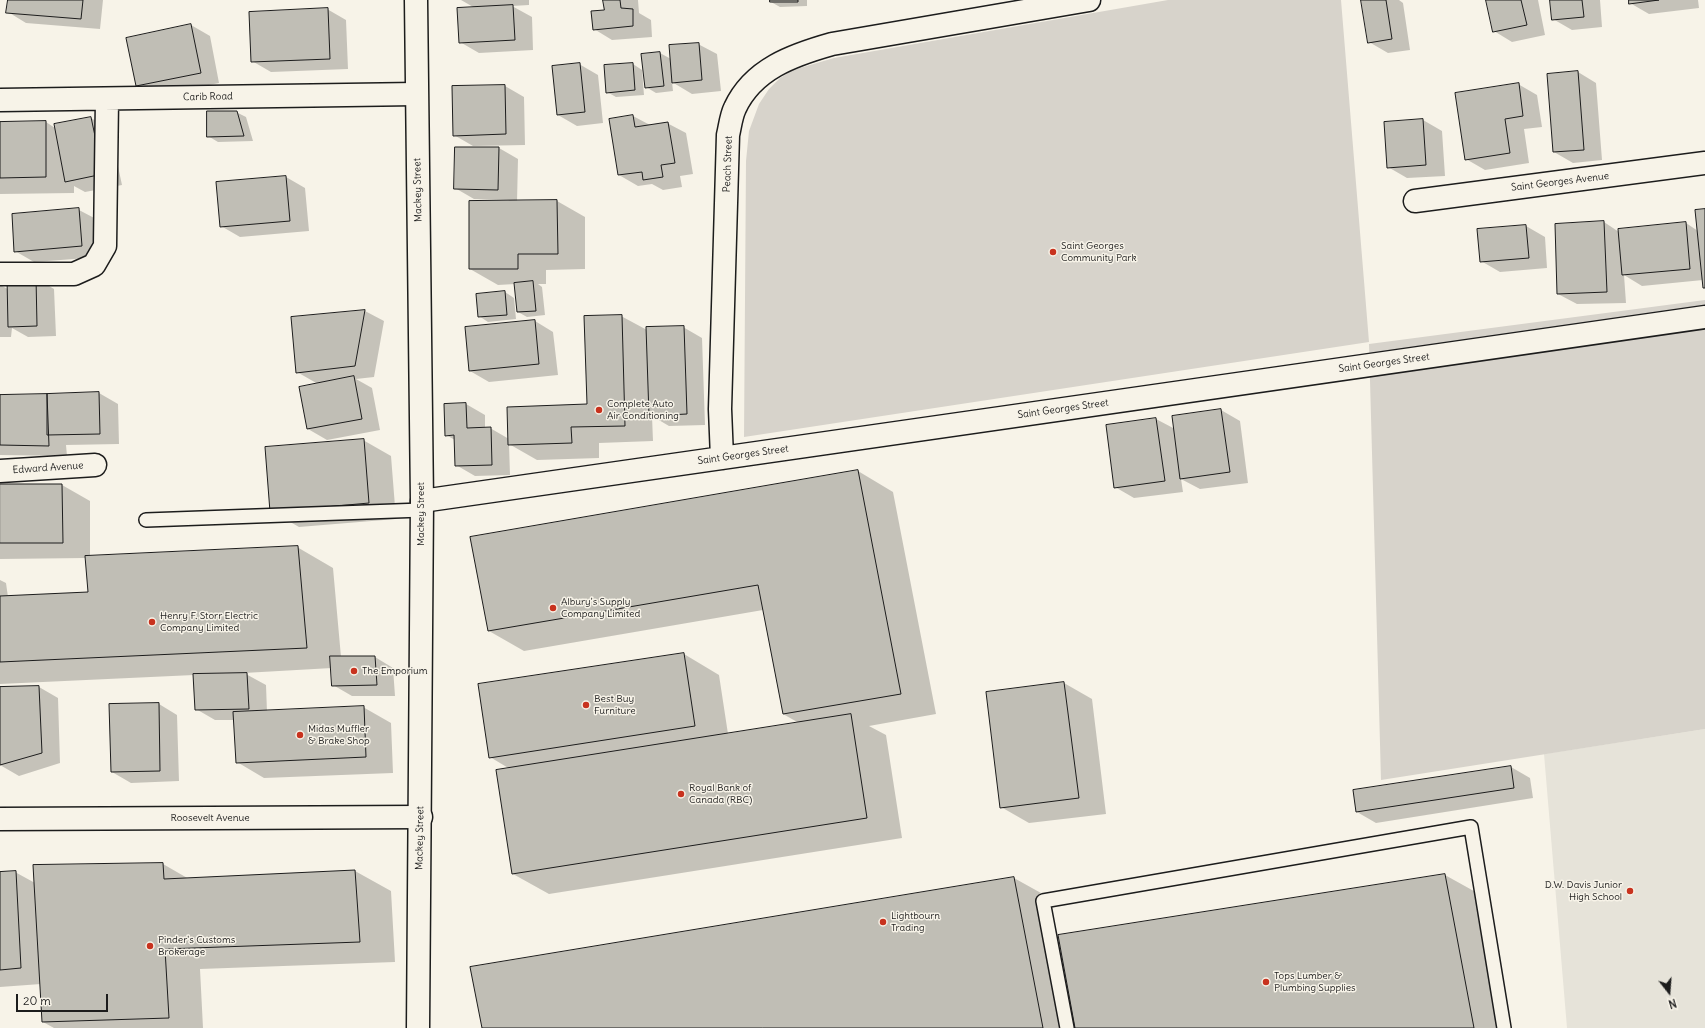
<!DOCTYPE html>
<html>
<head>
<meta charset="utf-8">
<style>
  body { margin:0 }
  #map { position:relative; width:1705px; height:1028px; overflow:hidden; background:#f7f3e8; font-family:Delius,sans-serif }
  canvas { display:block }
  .north { position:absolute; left:1649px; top:972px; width:40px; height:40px; -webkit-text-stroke:3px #f7f3e8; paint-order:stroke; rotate:163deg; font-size:11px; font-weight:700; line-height:16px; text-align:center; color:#1c1c1c }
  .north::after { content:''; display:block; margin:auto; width:14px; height:18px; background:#1c1c1c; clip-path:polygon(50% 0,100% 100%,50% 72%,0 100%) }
  .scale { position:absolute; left:16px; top:994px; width:92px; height:18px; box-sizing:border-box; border:2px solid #1c1c1c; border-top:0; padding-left:5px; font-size:12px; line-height:14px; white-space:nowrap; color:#1c1c1c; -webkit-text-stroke:3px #f7f3e8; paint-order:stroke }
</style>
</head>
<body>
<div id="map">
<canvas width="1705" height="1028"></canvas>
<div class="north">N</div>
<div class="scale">20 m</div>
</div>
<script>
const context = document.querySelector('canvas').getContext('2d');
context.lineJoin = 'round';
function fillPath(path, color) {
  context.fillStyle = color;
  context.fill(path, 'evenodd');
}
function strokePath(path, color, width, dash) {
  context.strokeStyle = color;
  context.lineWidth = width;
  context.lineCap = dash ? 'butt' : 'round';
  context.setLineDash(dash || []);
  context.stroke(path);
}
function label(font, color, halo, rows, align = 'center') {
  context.font = font + ' Delius,sans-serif';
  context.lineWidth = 3;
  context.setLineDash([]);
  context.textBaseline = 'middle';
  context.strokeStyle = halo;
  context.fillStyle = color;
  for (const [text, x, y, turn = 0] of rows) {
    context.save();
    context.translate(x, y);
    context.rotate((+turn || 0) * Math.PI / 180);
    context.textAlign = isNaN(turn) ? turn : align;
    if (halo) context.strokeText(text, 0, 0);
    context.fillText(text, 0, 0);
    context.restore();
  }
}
fillPath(new Path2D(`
  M 1705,729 L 1705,1028 L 1567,1028 L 1544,754 Z`), '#e6e3d9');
fillPath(new Path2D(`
  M 1168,0 L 1341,0 L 1369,342 L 744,437 L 746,161 L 749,131 L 759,104 L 769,89 L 780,78 L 793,70 L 834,58 Z
  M 1705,300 L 1705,729 L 1381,780 L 1369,344 Z`), '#d7d3cb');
fillPath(new Path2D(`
  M 9,0 L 103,0 L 100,29 L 26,23 L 8,12 Z
  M 461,0 L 529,0 L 529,5 L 512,6 L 532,17 L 533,50 L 479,53 L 460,42 L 475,8 Z
  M 604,0 L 638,0 L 639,13 L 651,20 L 652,37 L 612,40 L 594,29 L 605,11 Z
  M 771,0 L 807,0 L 807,6 L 780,7 L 771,2 Z
  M 1362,0 L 1399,0 L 1403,3 L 1410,50 L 1388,53 L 1369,42 Z
  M 1487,0 L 1538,0 L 1545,35 L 1512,42 L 1494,31 Z
  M 1551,0 L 1600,0 L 1602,27 L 1572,30 L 1553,19 Z
  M 1630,0 L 1698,0 L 1699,8 L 1649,14 L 1630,3 Z
  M 327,9 L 346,20 L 348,69 L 271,72 L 252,61 Z
  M 191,25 L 210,36 L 219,83 L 155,96 L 136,85 Z
  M 698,44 L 717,54 L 721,91 L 692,94 L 672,82 L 673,91 L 656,93 L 646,87 L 660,53 L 671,59 Z
  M 579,64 L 598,75 L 603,123 L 577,126 L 558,115 Z
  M 633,64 L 642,70 L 644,95 L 616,97 L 607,92 Z
  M 1578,72 L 1596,83 L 1602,160 L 1573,163 L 1554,152 Z
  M 1518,84 L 1537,95 L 1542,127 L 1524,129 L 1529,163 L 1485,170 L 1466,159 Z
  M 505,86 L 524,97 L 525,145 L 473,146 L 454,135 Z
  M 236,112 L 246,117 L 253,141 L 218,142 L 208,136 Z
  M 633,116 L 650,125 L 667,123 L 686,133 L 693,174 L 680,176 L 682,187 L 663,190 L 652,184 L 638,186 L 619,175 Z
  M 91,118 L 110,129 L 122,185 L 85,192 L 74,186 L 74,193 L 0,194 L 0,123 L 46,122 L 55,128 L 55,125 Z
  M 1423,120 L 1442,131 L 1445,176 L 1407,178 L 1388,167 Z
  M 456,148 L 499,148 L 518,159 L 517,202 L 557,201 L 585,217 L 585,269 L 546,270 L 546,284 L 538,284 L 542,287 L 545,315 L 527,317 L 518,312 L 515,284 L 498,285 L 470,269 L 509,200 L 474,199 L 455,188 Z
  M 286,177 L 305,188 L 309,231 L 240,237 L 221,226 Z
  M 79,210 L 98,220 L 101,257 L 34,262 L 15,251 Z
  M 1705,210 L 1705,288 L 1703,280 L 1642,286 L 1624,275 L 1626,303 L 1577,304 L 1558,294 L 1604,222 L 1619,232 L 1686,223 L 1698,231 Z
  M 1526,226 L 1545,237 L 1547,268 L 1500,272 L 1481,261 Z
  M 36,278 L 54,289 L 56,336 L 28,337 L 12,328 L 11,337 L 0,337 L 0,285 L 8,289 Z
  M 505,292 L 514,298 L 516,319 L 488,322 L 479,316 Z
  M 365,311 L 384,321 L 374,377 L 356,379 L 372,388 L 380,430 L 327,440 L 308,429 L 318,384 L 297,372 L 292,318 Z
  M 621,316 L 647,330 L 683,327 L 702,338 L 705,425 L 669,426 L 652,416 L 653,441 L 599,443 L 599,458 L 537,460 L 509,444 L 510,475 L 475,476 L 456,465 L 455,440 L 446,435 L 445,405 L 466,404 L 485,415 L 485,428 L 490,428 L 509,439 L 588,405 Z
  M 535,321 L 553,332 L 558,375 L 489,382 L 470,371 Z
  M 99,393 L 118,404 L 119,444 L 66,445 L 67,456 L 0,455 L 0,396 Z
  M 1221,410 L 1240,421 L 1248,483 L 1200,489 L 1181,479 L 1183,492 L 1134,498 L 1115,487 L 1107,426 L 1156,419 L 1175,429 L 1173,417 Z
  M 363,440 L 391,456 L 396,519 L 299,527 L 271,511 Z
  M 858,471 L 893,492 L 936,714 L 869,726 L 886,735 L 902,838 L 549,894 L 513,874 L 510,769 L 490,757 L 684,654 L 719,675 L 728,734 L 799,723 L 783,714 L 763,610 L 524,651 L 489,631 Z
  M 0,485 L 62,485 L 90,501 L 90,557 L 297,547 L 333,568 L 341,657 L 375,657 L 393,668 L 395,696 L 352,696 L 333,685 L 332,668 L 244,673 L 266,685 L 267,712 L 363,707 L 391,723 L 393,773 L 264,778 L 237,762 L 235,720 L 215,720 L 196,709 L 194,675 L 0,684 L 0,580 L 6,583 L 8,597 L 89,593 L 86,558 L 0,559 Z
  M 1064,683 L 1092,699 L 1106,814 L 1029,823 L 1001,807 L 987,693 Z
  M 39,687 L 58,698 L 60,763 L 19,776 L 0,765 L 0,688 Z
  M 159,704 L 177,715 L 179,781 L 131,783 L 112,772 Z
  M 1511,767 L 1530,778 L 1533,798 L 1376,823 L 1357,812 Z
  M 163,864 L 189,879 L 355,871 L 391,891 L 395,962 L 200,969 L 203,1028 L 54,1028 L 43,1022 L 41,984 L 0,987 L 0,873 L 15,872 L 35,883 Z
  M 1445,875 L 1481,895 L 1505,1028 L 1076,1028 Z
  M 1014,878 L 1050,898 L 1074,1028 L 483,1028 Z`), '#0003');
const building = new Path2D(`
  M 8,0 L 83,0 L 81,19 L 6,13 Z
  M 603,0 L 620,0 L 621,8 L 633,9 L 633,26 L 593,30 L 591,11 L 604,10 Z
  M 770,0 L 798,0 L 798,2 L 770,2 Z
  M 1361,0 L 1386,0 L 1392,39 L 1368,43 Z
  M 1486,0 L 1521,0 L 1527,25 L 1493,32 Z
  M 1550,0 L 1582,0 L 1584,17 L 1552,20 Z
  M 1629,0 L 1659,0 L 1629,4 Z
  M 513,5 L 515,40 L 459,43 L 457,8 Z
  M 328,8 L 330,59 L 251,62 L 249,12 Z
  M 191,24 L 201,73 L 136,86 L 126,38 Z
  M 699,43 L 702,80 L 672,83 L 669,45 Z
  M 660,52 L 664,86 L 645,88 L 641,54 Z
  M 580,63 L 585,112 L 557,115 L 552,66 Z
  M 633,63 L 635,90 L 606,93 L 604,65 Z
  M 1578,71 L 1584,150 L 1553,152 L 1547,74 Z
  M 1519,83 L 1523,116 L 1505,119 L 1510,153 L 1465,160 L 1455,93 Z
  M 505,85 L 506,134 L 453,136 L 452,86 Z
  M 207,111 L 237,111 L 244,136 L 207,137 Z
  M 633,115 L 635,127 L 668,122 L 675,163 L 661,165 L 663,177 L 643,180 L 642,172 L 618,175 L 609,119 Z
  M 91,117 L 103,174 L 65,182 L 54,124 Z
  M 1423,119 L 1426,165 L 1387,168 L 1384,122 Z
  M 46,121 L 46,177 L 0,178 L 0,122 Z
  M 455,147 L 499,147 L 498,190 L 454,189 Z
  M 286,176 L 290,221 L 220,227 L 216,182 Z
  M 557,200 L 558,254 L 518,254 L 518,269 L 469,269 L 469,201 Z
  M 79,208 L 82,246 L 14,252 L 12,214 Z
  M 1705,209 L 1705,288 L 1703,288 L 1695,210 Z
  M 1604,221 L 1607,292 L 1557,294 L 1555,224 Z
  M 1686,222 L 1690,269 L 1622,275 L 1618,229 Z
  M 1526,225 L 1529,258 L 1480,262 L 1477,229 Z
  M 36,277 L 37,326 L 8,327 L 7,278 Z
  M 533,281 L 536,311 L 517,312 L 514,283 Z
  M 505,291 L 507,315 L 478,317 L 476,294 Z
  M 365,310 L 355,366 L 296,373 L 291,317 Z
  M 622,315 L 625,426 L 571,427 L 572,443 L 508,445 L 507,407 L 587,404 L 584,316 Z
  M 535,320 L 539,364 L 469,371 L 465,327 Z
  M 684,326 L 687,414 L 649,416 L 646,327 Z
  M 354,376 L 362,419 L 307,429 L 299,387 Z
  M 99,392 L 100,434 L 47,435 L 47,394 Z
  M 47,394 L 49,446 L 0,445 L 0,395 Z
  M 466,403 L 467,428 L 491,427 L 492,465 L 455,466 L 454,435 L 445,436 L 444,404 Z
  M 1221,409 L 1230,472 L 1180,479 L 1172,416 Z
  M 1156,418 L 1165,481 L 1114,488 L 1106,425 Z
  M 364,439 L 369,503 L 270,512 L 265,447 Z
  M 858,470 L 901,694 L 783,714 L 758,585 L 488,631 L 470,537 Z
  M 0,484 L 62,484 L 63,543 L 0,543 Z
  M 298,546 L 307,648 L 0,662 L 0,596 L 88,592 L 85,556 Z
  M 684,653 L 695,726 L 489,758 L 478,684 Z
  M 330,656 L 375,656 L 377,685 L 332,686 Z
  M 247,673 L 249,709 L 195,710 L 193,674 Z
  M 1064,682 L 1079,798 L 1000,808 L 986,692 Z
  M 39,686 L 42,753 L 0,765 L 0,687 Z
  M 159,703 L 160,771 L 111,772 L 109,704 Z
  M 364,706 L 366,757 L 236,763 L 233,712 Z
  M 851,714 L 867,818 L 512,874 L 496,770 Z
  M 1511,766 L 1514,788 L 1356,812 L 1353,790 Z
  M 163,863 L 164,879 L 355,870 L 360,942 L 165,949 L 169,1018 L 42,1022 L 33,865 Z
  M 16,871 L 21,968 L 0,970 L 0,872 Z
  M 1445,874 L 1474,1028 L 1075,1028 L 1058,935 Z
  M 1014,877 L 1043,1028 L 482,1028 L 470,967 Z`);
fillPath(building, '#c0beb5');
strokePath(building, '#1c1c1c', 1);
const service = new Path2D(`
  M 146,520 L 422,510
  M 1067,1028 L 1043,901 L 1471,827 L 1504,1028`);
const minor = new Path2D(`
  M 0,100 L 416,94
  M 1415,201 L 1705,163
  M 0,274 L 74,274 L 94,265 L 105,246 L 107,99
  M 722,458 L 720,409 L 728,135 C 730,127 731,116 735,108 C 753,69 793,55 832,44 L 1089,0
  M 0,471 L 95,465
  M 422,501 L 1705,317
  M 0,819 L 421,817`);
const secondary = new Path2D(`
  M 416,0 L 422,501 L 418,1028`);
strokePath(service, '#1c1c1c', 16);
strokePath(minor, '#1c1c1c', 25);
strokePath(secondary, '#1c1c1c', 25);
strokePath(service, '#f7f3e8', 13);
strokePath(minor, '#f7f3e8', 22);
strokePath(secondary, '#f7f3e8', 22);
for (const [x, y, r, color] of [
  [1053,252,4,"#c8321e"],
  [599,410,4,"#c8321e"],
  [553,608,4,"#c8321e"],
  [152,622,4,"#c8321e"],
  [354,671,4,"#c8321e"],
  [586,705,4,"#c8321e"],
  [300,735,4,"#c8321e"],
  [681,794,4,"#c8321e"],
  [1630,891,4,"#c8321e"],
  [883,922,4,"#c8321e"],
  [150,946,4,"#c8321e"],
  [1266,982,4,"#c8321e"]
]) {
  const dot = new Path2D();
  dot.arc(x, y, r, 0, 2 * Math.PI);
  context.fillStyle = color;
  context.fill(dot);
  strokePath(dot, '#f7f3e8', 1.5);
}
label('10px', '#1c1c1c', '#f7f3e8', [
  ["Carib Road",208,97,-1],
  ["Peach Street",728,164,-88],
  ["Saint Georges Avenue",1560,182,-7],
  ["Mackey Street",418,190,-91],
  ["Saint Georges Street",1384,363,-8],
  ["Saint Georges Street",1063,409,-8],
  ["Saint Georges Street",743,455,-8],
  ["Edward Avenue",48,468,-4],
  ["Mackey Street",421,514,-90],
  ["Roosevelt Avenue",210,818],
  ["Mackey Street",420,838,-89]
]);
label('10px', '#1c1c1c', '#f7f3e8', [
  ["Saint Georges",1061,246],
  ["Community Park",1061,258],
  ["Complete Auto",607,404],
  ["Air Conditioning",607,416],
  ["Albury's Supply",561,602],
  ["Company Limited",561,614],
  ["Henry F. Storr Electric",160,616],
  ["Company Limited",160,628],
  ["The Emporium",362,671],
  ["Best Buy",594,699],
  ["Furniture",594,711],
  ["Midas Muffler",308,729],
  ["& Brake Shop",308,741],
  ["Royal Bank of",689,788],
  ["Canada (RBC)",689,800],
  ["D.W. Davis Junior",1622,885,"right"],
  ["High School",1622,897,"right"],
  ["Lightbourn",891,916],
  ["Trading",891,928],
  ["Pinder's Customs",158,940],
  ["Brokerage",158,952],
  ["Tops Lumber &",1274,976],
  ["Plumbing Supplies",1274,988]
], 'left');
</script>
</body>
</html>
